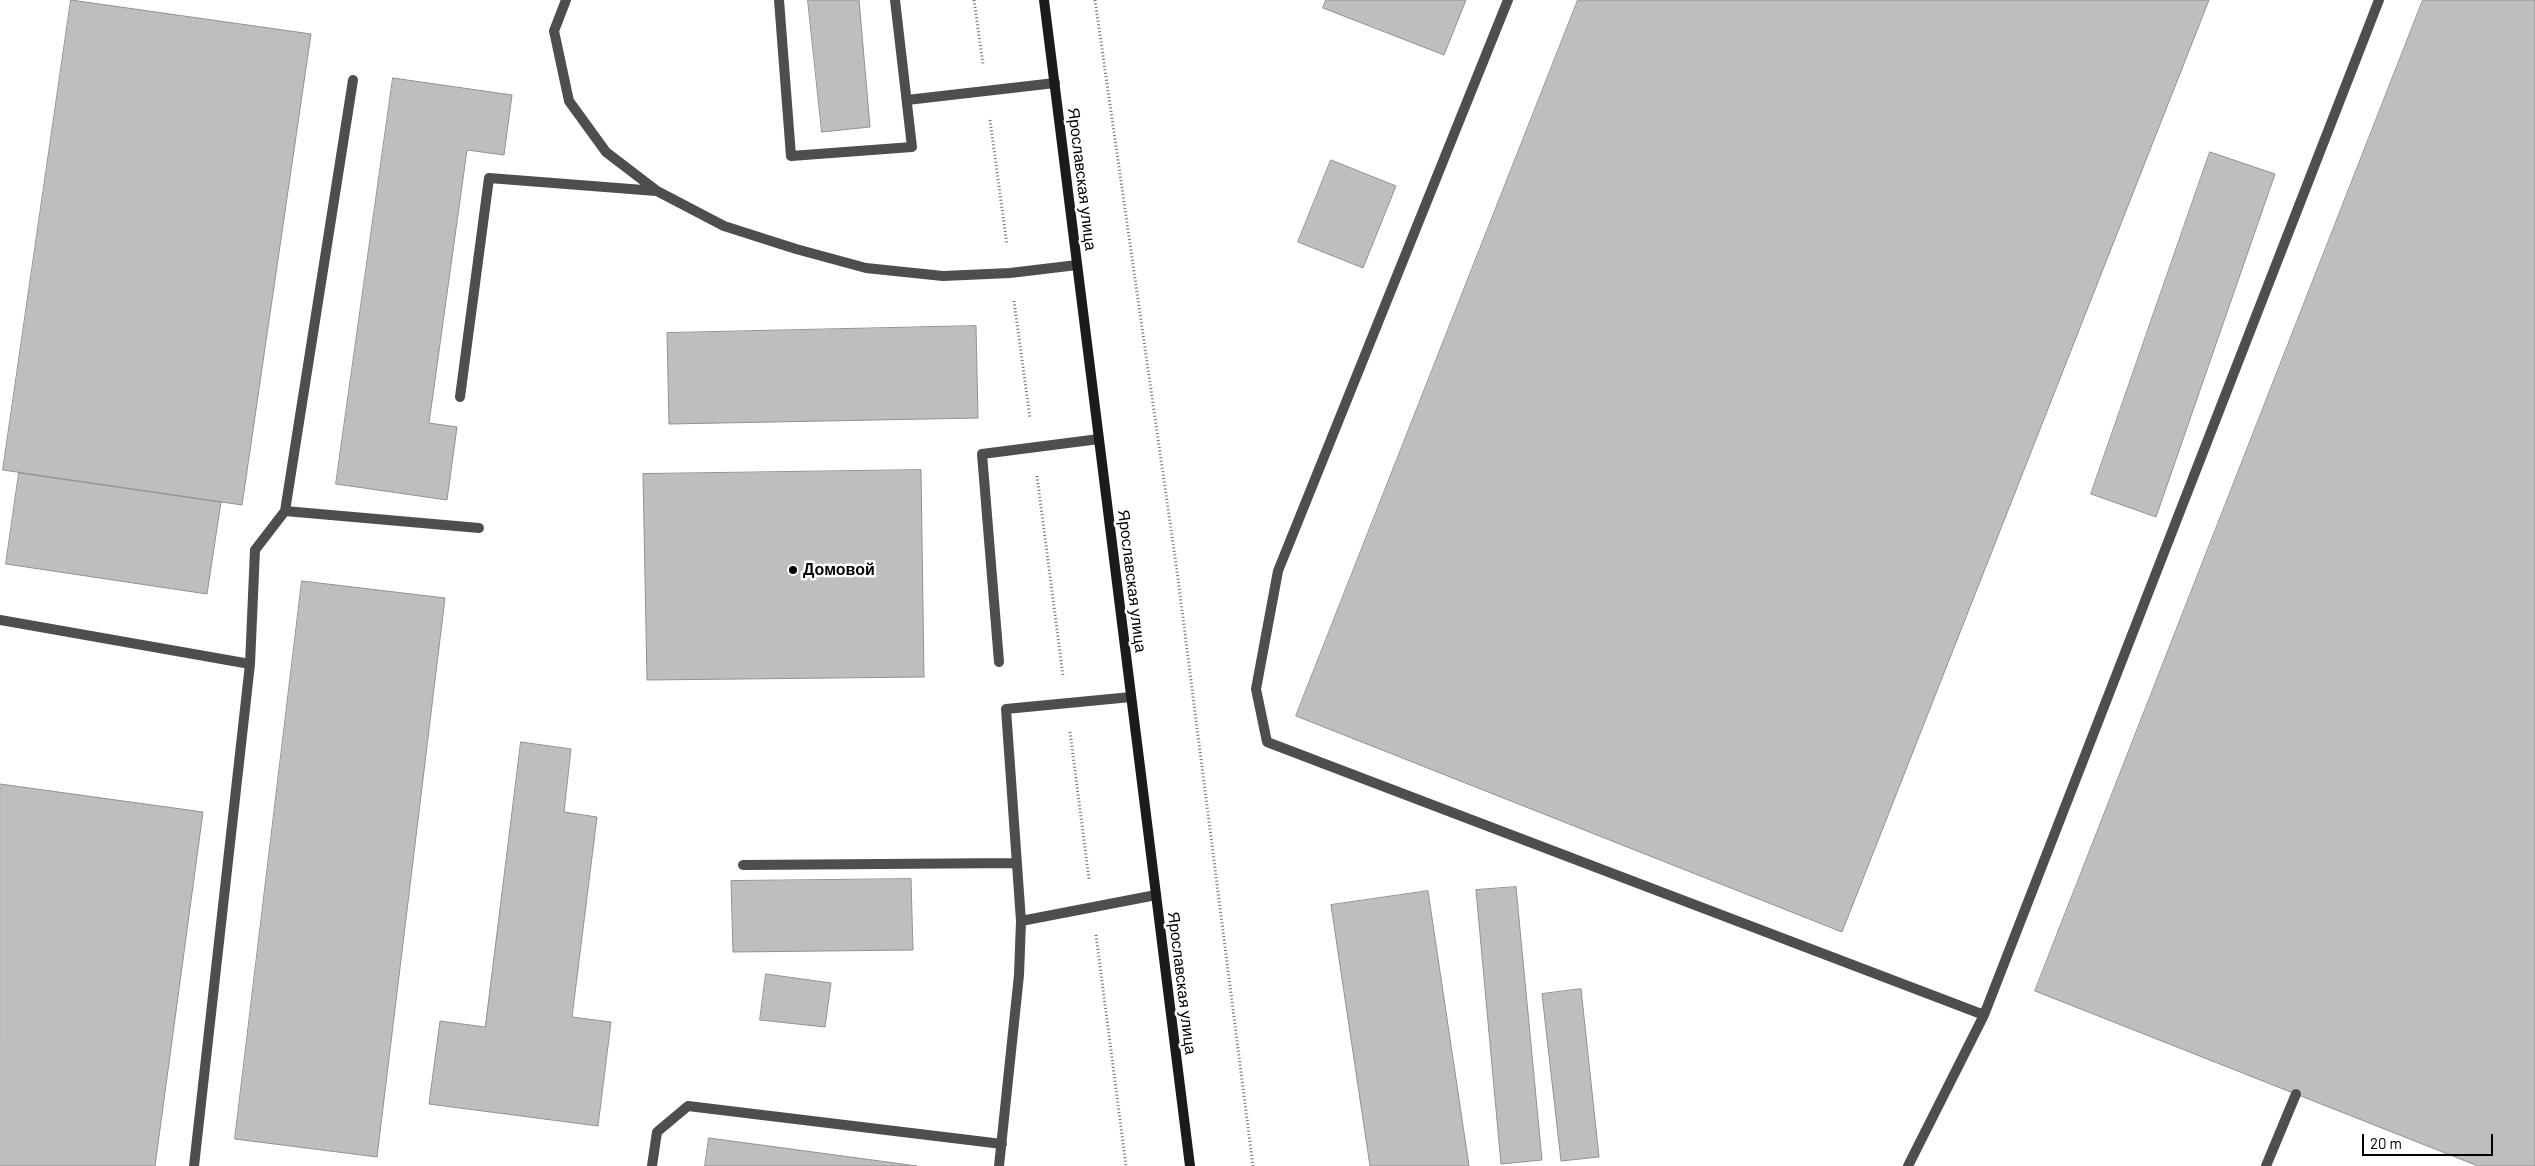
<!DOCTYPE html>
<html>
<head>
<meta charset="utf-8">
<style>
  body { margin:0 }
  #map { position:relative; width:2535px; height:1166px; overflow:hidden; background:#fff; font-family:Barlow,sans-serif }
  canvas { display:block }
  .scale { position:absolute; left:2362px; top:1134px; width:131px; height:22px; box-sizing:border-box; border:2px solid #000; border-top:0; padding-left:6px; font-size:15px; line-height:18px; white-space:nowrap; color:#000; -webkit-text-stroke:4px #fff; paint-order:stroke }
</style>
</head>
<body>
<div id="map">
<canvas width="2535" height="1166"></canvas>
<div class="scale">20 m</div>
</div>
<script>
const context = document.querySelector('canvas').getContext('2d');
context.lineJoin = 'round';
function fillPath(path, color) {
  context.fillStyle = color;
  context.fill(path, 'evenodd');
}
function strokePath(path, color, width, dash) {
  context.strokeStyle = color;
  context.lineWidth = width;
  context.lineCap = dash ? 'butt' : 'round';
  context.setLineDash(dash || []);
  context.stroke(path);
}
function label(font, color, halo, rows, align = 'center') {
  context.font = font + ' Barlow,sans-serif';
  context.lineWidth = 5;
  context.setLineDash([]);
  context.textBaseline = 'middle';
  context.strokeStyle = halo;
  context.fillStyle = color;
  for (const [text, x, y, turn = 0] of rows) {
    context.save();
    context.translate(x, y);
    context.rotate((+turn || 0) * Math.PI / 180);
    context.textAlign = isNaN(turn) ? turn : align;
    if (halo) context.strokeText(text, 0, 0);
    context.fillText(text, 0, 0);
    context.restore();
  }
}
const building = new Path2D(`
  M 71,0 L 311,34 L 242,505 L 3,470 Z
  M 808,0 L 859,0 L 870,127 L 822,132 Z
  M 1326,0 L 1466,0 L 1444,55 L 1323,8 Z
  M 1578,0 L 2209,0 L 1842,932 L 1296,716 Z
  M 2423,0 L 2535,0 L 2535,1166 L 2478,1166 L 2035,991 Z
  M 393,78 L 512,95 L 504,155 L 467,150 L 429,423 L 457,427 L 447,500 L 336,484 Z
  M 2210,152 L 2275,174 L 2156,517 L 2091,494 Z
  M 1331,160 L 1396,186 L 1363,268 L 1298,242 Z
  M 976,326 L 978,418 L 669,424 L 667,333 Z
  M 921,470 L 924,677 L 647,680 L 643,474 Z
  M 19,473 L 221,502 L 207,594 L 6,564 Z
  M 302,581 L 445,598 L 377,1157 L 235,1139 Z
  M 521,742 L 571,749 L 564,812 L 597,817 L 572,1017 L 611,1022 L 598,1126 L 429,1104 L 440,1021 L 485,1027 Z
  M 0,784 L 203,812 L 155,1166 L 0,1166 Z
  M 911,879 L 913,950 L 733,952 L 731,881 Z
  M 1516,887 L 1542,1160 L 1501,1164 L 1476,890 Z
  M 1428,891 L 1469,1166 L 1370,1166 L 1331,905 Z
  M 766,974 L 831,983 L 825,1027 L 760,1020 Z
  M 1581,989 L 1599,1157 L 1561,1161 L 1542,994 Z
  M 709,1138 L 917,1166 L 705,1166 Z`);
fillPath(building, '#bebebe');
strokePath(building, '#929292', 1);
strokePath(new Path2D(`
  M 974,0 L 983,64
  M 1095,0 L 1177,571 L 1253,1166
  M 990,120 L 1007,245
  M 1014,301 L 1030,418
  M 1037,476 L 1063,676
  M 1070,732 L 1089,879
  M 1096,935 L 1126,1166`), '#707070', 3, [1, 2.5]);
strokePath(new Path2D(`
  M 566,0 L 554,31 L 569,101 L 606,152 L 657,191 L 724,226 L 796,249 L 866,268 L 943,276 L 1010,273 L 1077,265
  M 779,0 L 791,156 L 912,147 L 895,0
  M 1508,0 L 1278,571 L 1256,689 L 1267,742 L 1984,1015 L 2379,0
  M 907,100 L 1055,83
  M 460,397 L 489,178 L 656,191
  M 285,511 L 479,528
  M 0,620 L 250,664 L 194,1166
  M 999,662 L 982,454 L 1099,439
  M 250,664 L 255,550 L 285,511 L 353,80
  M 743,865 L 1017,863
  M 1021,921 L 1006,709 L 1131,697
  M 652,1166 L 657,1132 L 688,1106 L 1002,1144
  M 999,1166 L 1019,975 L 1021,921 L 1156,895
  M 1908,1166 L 1984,1015
  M 2266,1166 L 2296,1094`), '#4e4e4e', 10);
strokePath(new Path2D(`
  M 1044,0 L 1190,1166`), '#1b1b1b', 10);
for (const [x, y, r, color] of [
  [793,570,5,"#000"]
]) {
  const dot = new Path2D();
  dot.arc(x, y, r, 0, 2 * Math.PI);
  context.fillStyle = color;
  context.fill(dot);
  strokePath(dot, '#fff', 2);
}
label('16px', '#000', '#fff', [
  ["Ярославская улица",1082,179,83],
  ["Ярославская улица",1132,581,83],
  ["Ярославская улица",1182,983,83]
]);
label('bold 16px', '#000', '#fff', [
  ["Домовой",803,570]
], 'left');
</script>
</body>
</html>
